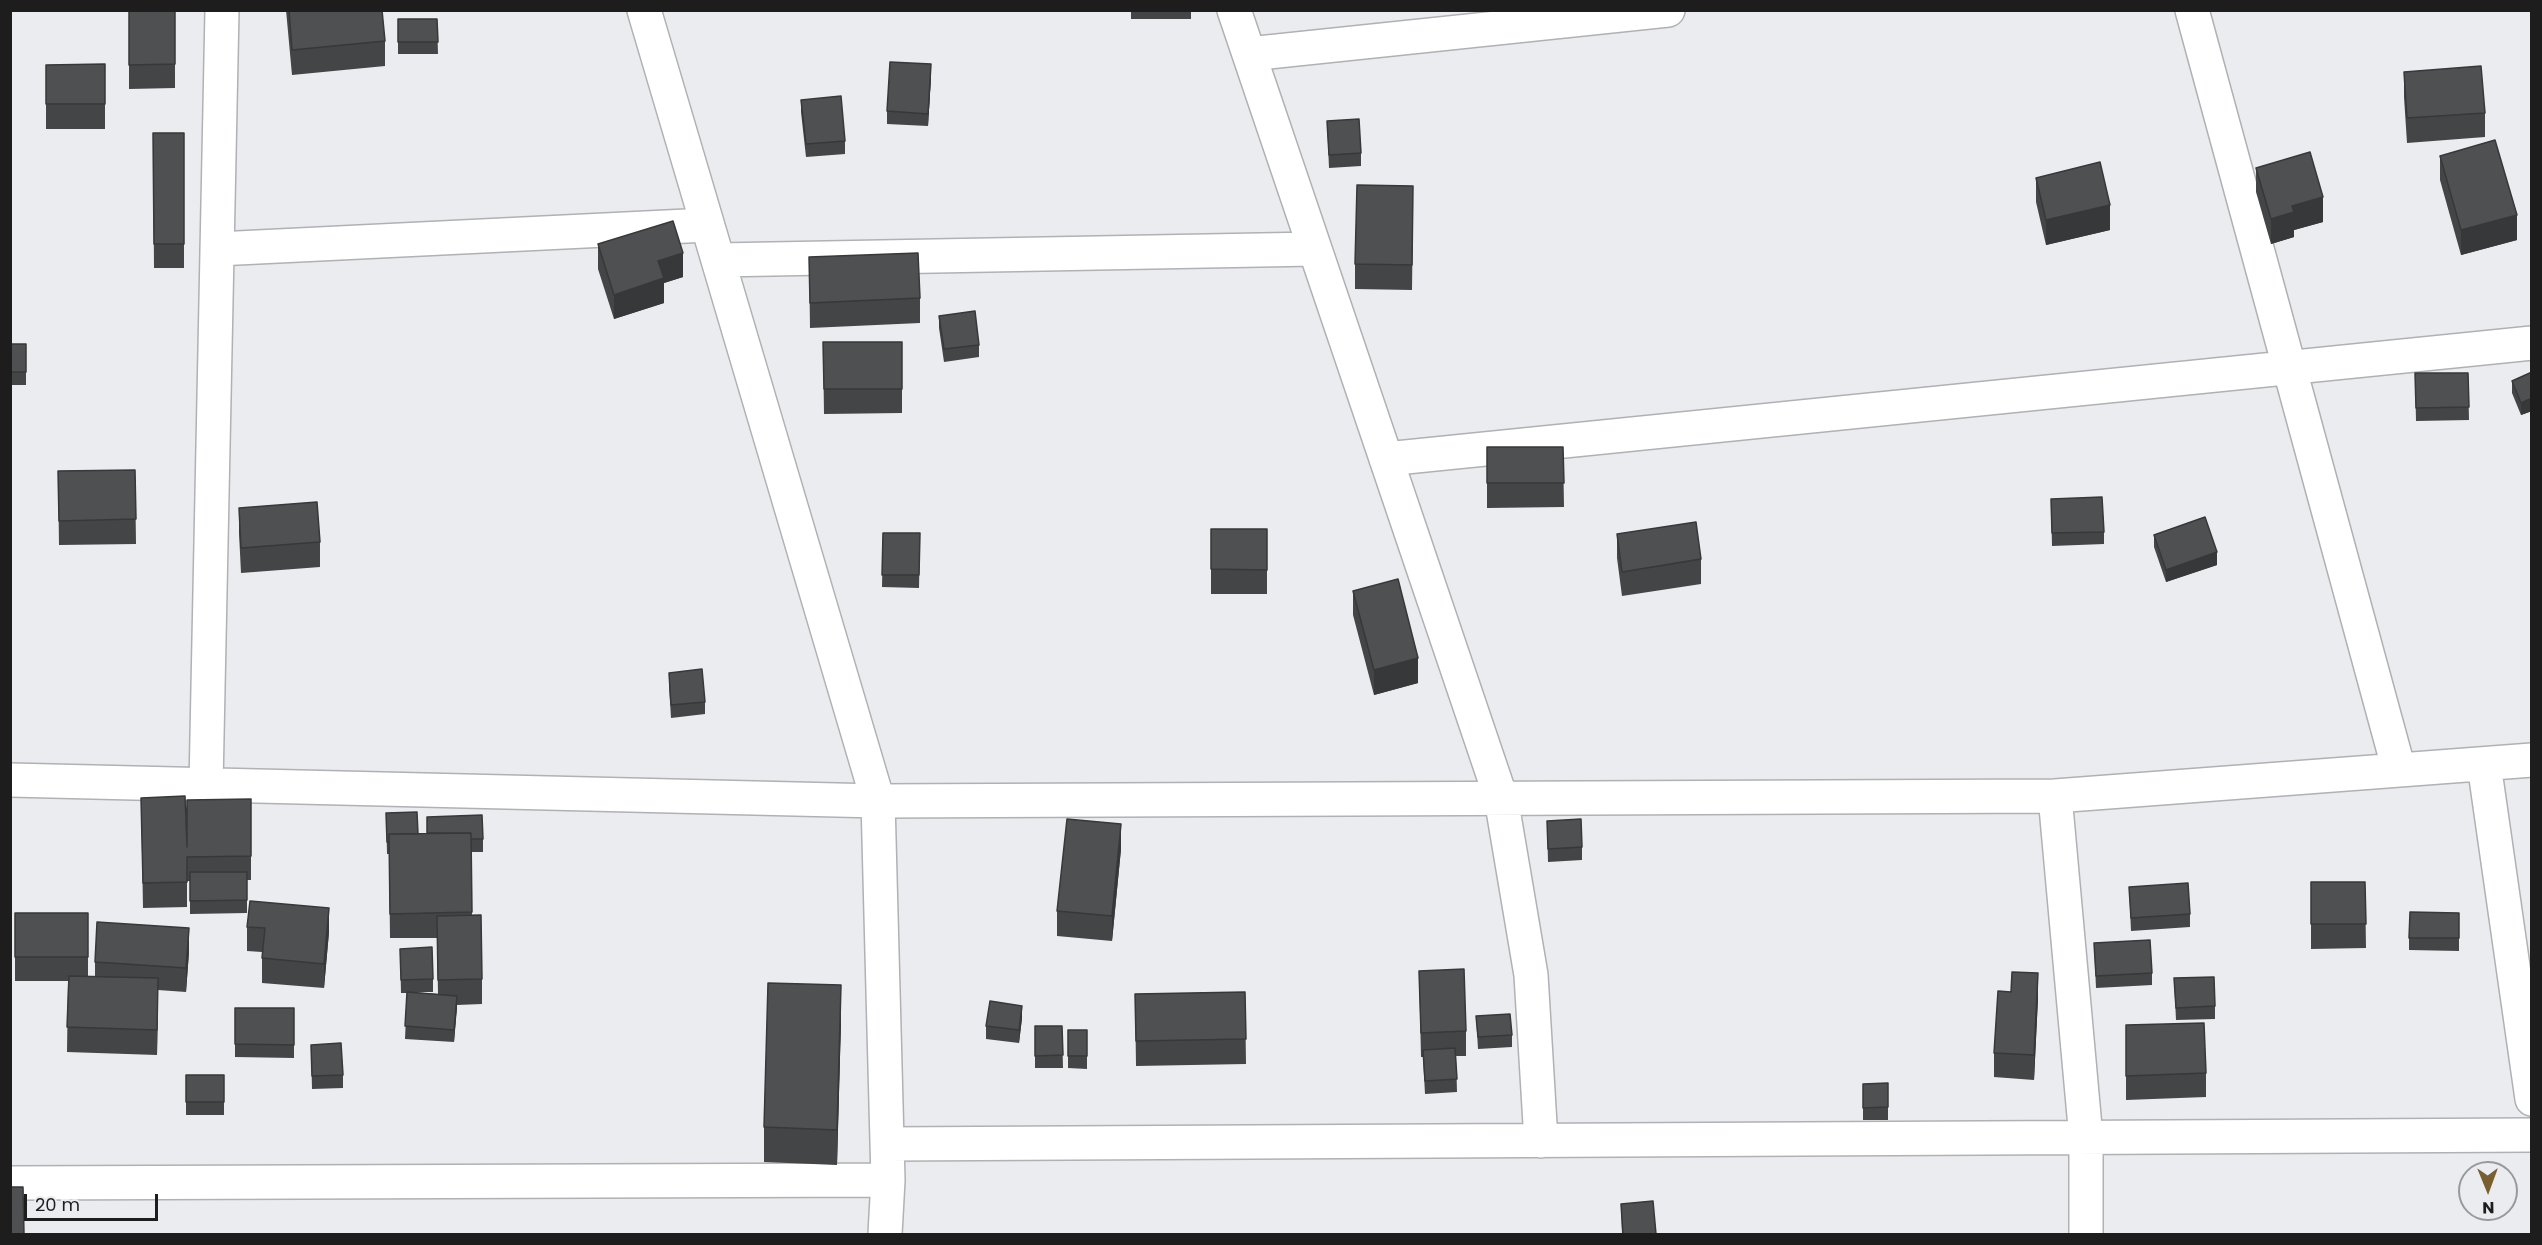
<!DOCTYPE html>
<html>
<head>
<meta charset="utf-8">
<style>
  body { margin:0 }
  #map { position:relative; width:2542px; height:1245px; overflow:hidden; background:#ebecef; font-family:Poppins,sans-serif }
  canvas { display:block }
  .frame { position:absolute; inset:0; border:12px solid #1d1d1e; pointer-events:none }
  .north { position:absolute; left:2458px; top:1161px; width:60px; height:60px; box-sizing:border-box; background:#ebecef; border:2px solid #99999b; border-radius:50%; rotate:179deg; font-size:16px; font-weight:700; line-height:24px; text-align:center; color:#1d1d1e }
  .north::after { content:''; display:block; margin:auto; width:21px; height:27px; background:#785f30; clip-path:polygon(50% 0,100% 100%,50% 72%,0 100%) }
  .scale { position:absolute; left:24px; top:1194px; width:134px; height:27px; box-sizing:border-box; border:3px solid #1d1d1e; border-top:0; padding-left:8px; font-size:18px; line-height:21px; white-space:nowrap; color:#1d1d1e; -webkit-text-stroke:4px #ebecef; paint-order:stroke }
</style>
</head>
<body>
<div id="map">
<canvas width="2542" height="1245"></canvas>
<div class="frame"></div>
<div class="north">N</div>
<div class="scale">20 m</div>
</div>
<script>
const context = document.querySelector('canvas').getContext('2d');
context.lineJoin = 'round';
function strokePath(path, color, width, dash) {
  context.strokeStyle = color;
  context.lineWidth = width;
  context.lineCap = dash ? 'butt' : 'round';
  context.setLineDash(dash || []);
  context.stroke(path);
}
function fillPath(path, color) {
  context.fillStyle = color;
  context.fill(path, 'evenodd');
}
const minor = new Path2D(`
  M 644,10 L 878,801 L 888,1180 L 885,1234
  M 1234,10 L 1501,798 L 1531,975 L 1541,1141
  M 2192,10 L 2399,770
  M 1249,54 L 1668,10
  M 217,249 L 707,225
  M 718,260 L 1315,249
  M 1386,459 L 2532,343
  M 2484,764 L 2532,1099
  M 10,780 L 878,801 L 2055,796 L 2532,760
  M 206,785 L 222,10
  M 2055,796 L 2086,1138 L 2086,1234
  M 887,1144 L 2532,1135
  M 10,1183 L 888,1180`);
strokePath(minor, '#b0b1b4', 36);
strokePath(minor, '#fff', 33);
fillPath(new Path2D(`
  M 129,10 L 175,10 L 175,88 L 129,89 Z
  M 286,10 L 382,10 L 385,41 L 385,66 L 292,75 Z
  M 1131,10 L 1191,10 L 1191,19 L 1131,19 Z
  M 398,19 L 437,19 L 438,54 L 398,54 Z
  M 105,64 L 105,129 L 46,129 L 46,65 Z
  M 2404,72 L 2485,113 L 2485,137 L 2407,143 L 2404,97 Z
  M 931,77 L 928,126 L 887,124 L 887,111 Z
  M 801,100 L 845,141 L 845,154 L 806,157 L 801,112 Z
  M 1327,121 L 1361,153 L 1361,166 L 1329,168 Z
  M 153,133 L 184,133 L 184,268 L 154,268 Z
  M 2440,156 L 2517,240 L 2461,255 L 2440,180 Z
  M 2256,168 L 2323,222 L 2294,230 L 2294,237 L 2271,244 L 2256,192 Z
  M 2036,178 L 2110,230 L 2046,245 L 2036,202 Z
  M 1413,211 L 1412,290 L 1355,289 L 1355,264 Z
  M 598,244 L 683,277 L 664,283 L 664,303 L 614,319 L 598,269 Z
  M 809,257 L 920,298 L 920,323 L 810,328 Z
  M 939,316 L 979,345 L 979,357 L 944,362 L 939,328 Z
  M 823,342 L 902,342 L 902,413 L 824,414 Z
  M 10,344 L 26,344 L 26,385 L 10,385 Z
  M 2532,372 L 2532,411 L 2521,415 L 2512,393 L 2512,381 Z
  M 2415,373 L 2468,373 L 2469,420 L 2416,421 Z
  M 1487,447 L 1563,447 L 1564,507 L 1487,508 Z
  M 135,470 L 136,544 L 59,545 L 58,471 Z
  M 2051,499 L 2104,532 L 2104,544 L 2052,546 Z
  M 239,508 L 320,542 L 320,567 L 241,573 L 239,533 Z
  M 1211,529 L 1267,529 L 1267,594 L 1211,594 Z
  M 883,533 L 920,533 L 919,588 L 882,587 Z
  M 1617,534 L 1701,559 L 1701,584 L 1622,596 L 1617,558 Z
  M 2154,535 L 2217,565 L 2166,582 L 2154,547 Z
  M 1353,591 L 1418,683 L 1374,695 L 1353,615 Z
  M 669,673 L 705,702 L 705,714 L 671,718 L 669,685 Z
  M 141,798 L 187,847 L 251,799 L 251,880 L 247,880 L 247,913 L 190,914 L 190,881 L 187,881 L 187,907 L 143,908 Z
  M 386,813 L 418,834 L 483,839 L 483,852 L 471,852 L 472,915 L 482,979 L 482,1004 L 457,1005 L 454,1042 L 405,1039 L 407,993 L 401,993 L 400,949 L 433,979 L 433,992 L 413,992 L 438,994 L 437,938 L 390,938 L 389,854 L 387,854 Z
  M 1547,821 L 1582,847 L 1582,860 L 1548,862 Z
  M 1121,849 L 1112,941 L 1057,936 L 1057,911 Z
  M 2311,882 L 2365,882 L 2366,948 L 2311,949 Z
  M 2129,887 L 2190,914 L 2190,927 L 2131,931 Z
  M 15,913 L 88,913 L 88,976 L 95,976 L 95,962 L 189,952 L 186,992 L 158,990 L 157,1055 L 67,1052 L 68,981 L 15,981 Z
  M 2459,913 L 2459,951 L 2409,950 L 2409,938 Z
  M 247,927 L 329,932 L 324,988 L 262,983 L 262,952 L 247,951 Z
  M 2094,943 L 2152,973 L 2152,985 L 2096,988 Z
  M 1419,971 L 1466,1031 L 1466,1056 L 1456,1056 L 1457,1092 L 1425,1094 L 1423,1057 L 1421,1057 Z
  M 2174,978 L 2215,1006 L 2215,1019 L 2176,1020 Z
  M 1245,992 L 1246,1064 L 1136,1066 L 1135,994 Z
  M 2038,998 L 2034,1080 L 1994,1077 L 1994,1053 Z
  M 235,1008 L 294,1008 L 294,1058 L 235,1057 Z
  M 1476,1016 L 1512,1035 L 1512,1047 L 1478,1049 Z
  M 1022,1018 L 1019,1043 L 986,1039 L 986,1026 Z
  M 841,1021 L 837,1165 L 764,1162 L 764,1127 Z
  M 2126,1025 L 2206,1073 L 2206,1097 L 2126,1100 Z
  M 1035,1026 L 1062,1026 L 1063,1068 L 1035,1068 Z
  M 1068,1030 L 1087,1030 L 1087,1069 L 1068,1068 Z
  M 311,1045 L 343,1075 L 343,1088 L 312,1089 Z
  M 186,1075 L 224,1075 L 224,1115 L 186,1115 Z
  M 1888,1083 L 1888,1120 L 1863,1120 L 1863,1084 Z
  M 1621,1204 L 1656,1234 L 1622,1234 Z`), '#444547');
fillPath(new Path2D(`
  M 931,64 L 931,77 L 928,126 L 928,114 Z
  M 2323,197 L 2323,222 L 2294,230 L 2294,237 L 2271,244 L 2271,219 L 2292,206 Z
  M 2110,205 L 2110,230 L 2046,245 L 2046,220 Z
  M 2517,215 L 2517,240 L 2461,255 L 2461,230 Z
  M 683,253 L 683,277 L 664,283 L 664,303 L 614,319 L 614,295 L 658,261 Z
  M 2532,398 L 2532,411 L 2521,415 L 2521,403 Z
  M 2217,552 L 2217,565 L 2166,582 L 2166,570 Z
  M 1418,658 L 1418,683 L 1374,695 L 1374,670 Z
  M 1121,824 L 1121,849 L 1112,941 L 1112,916 Z
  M 329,908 L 329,932 L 324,988 L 324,964 Z
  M 189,928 L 189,952 L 186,992 L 186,968 Z
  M 2038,973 L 2038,998 L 2034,1080 L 2034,1055 Z
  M 158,978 L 158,1003 L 157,1055 L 157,1030 Z
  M 841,985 L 841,1021 L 837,1165 L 837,1130 Z
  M 457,996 L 457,1008 L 454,1042 L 454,1030 Z
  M 1022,1006 L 1022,1018 L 1019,1043 L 1019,1030 Z`), '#373839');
const building = new Path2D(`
  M 129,10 L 175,10 L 175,64 L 129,65 Z
  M 289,10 L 382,10 L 385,41 L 292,50 Z
  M 398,19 L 437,19 L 438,42 L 398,42 Z
  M 890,62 L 931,64 L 928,114 L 887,111 Z
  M 105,64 L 105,104 L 46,104 L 46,65 Z
  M 2481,66 L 2485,113 L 2407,118 L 2404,72 Z
  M 841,96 L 845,141 L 806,144 L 801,100 Z
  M 1359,119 L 1361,153 L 1329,155 L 1327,121 Z
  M 153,133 L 184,133 L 184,244 L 154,244 Z
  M 2495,140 L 2517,215 L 2461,230 L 2440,156 Z
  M 2310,152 L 2323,197 L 2292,206 L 2294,212 L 2271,219 L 2256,168 Z
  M 2100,162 L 2110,205 L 2046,220 L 2036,178 Z
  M 1357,185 L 1413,186 L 1412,265 L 1355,264 Z
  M 673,221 L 683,253 L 658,261 L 664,278 L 614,295 L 598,244 Z
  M 918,253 L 920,298 L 810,303 L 809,257 Z
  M 975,311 L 979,345 L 944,349 L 939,316 Z
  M 823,342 L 902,342 L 902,389 L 824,389 Z
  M 10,344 L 26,344 L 26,372 L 10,372 Z
  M 2532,372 L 2532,398 L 2521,403 L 2512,381 Z
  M 2415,373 L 2468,373 L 2469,407 L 2416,408 Z
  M 1487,447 L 1563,447 L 1564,483 L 1487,483 Z
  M 135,470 L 136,519 L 59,521 L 58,471 Z
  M 2102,497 L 2104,532 L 2052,533 L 2051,499 Z
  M 317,502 L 320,542 L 241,548 L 239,508 Z
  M 2205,517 L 2217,552 L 2166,570 L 2154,535 Z
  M 1696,522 L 1701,559 L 1622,572 L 1617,534 Z
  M 1211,529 L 1267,529 L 1267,570 L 1211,569 Z
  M 883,533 L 920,533 L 919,575 L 882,575 Z
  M 1398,579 L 1418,658 L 1374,670 L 1353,591 Z
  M 702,669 L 705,702 L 671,705 L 669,673 Z
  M 185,796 L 187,847 L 187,800 L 251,799 L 251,856 L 187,857 L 187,882 L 143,883 L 141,798 Z
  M 417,812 L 418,834 L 389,834 L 389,842 L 387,842 L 386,813 Z
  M 482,815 L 483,839 L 471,839 L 471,833 L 427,833 L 427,817 Z
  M 1067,819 L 1121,824 L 1112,916 L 1057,911 Z
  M 1581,819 L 1582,847 L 1548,849 L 1547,821 Z
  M 471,833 L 472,912 L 390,914 L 389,834 Z
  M 190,872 L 247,872 L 247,900 L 190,901 Z
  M 2311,882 L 2365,882 L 2366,924 L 2311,924 Z
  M 2188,883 L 2190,914 L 2131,918 L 2129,887 Z
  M 250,901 L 329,908 L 324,964 L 262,958 L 265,928 L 247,927 Z
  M 2410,912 L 2459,913 L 2459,938 L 2409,938 Z
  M 15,913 L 88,913 L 88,957 L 15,957 Z
  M 481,915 L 482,979 L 438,980 L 437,916 Z
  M 97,922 L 189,928 L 186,968 L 95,962 Z
  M 2150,940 L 2152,973 L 2096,976 L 2094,943 Z
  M 432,947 L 433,979 L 401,980 L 400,949 Z
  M 1464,969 L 1466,1031 L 1421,1033 L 1419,971 Z
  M 2012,972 L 2038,973 L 2034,1055 L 1994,1053 L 1998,991 L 2011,992 Z
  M 69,976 L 158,978 L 157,1030 L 67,1027 Z
  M 2214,977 L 2215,1006 L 2176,1008 L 2174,978 Z
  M 768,983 L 841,985 L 837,1130 L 764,1127 Z
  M 407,992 L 457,996 L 454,1030 L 405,1026 Z
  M 1245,992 L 1246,1039 L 1136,1041 L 1135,994 Z
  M 990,1001 L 1022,1006 L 1019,1030 L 986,1026 Z
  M 235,1008 L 294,1008 L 294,1045 L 235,1044 Z
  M 1510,1014 L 1512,1035 L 1478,1037 L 1476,1016 Z
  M 2204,1023 L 2206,1073 L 2126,1076 L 2126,1025 Z
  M 1035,1026 L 1062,1026 L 1063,1055 L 1035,1056 Z
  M 1068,1030 L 1087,1030 L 1087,1056 L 1068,1056 Z
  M 341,1043 L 343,1075 L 312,1076 L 311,1045 Z
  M 1455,1048 L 1457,1079 L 1425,1081 L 1423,1050 Z
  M 186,1075 L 224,1075 L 224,1102 L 186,1102 Z
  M 1888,1083 L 1888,1107 L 1863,1108 L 1863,1084 Z
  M 10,1187 L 23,1187 L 24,1234 L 10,1234 Z
  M 1653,1201 L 1656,1234 L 1623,1234 L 1621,1204 Z`);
fillPath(building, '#4f5052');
strokePath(building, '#373839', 1.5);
</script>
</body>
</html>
